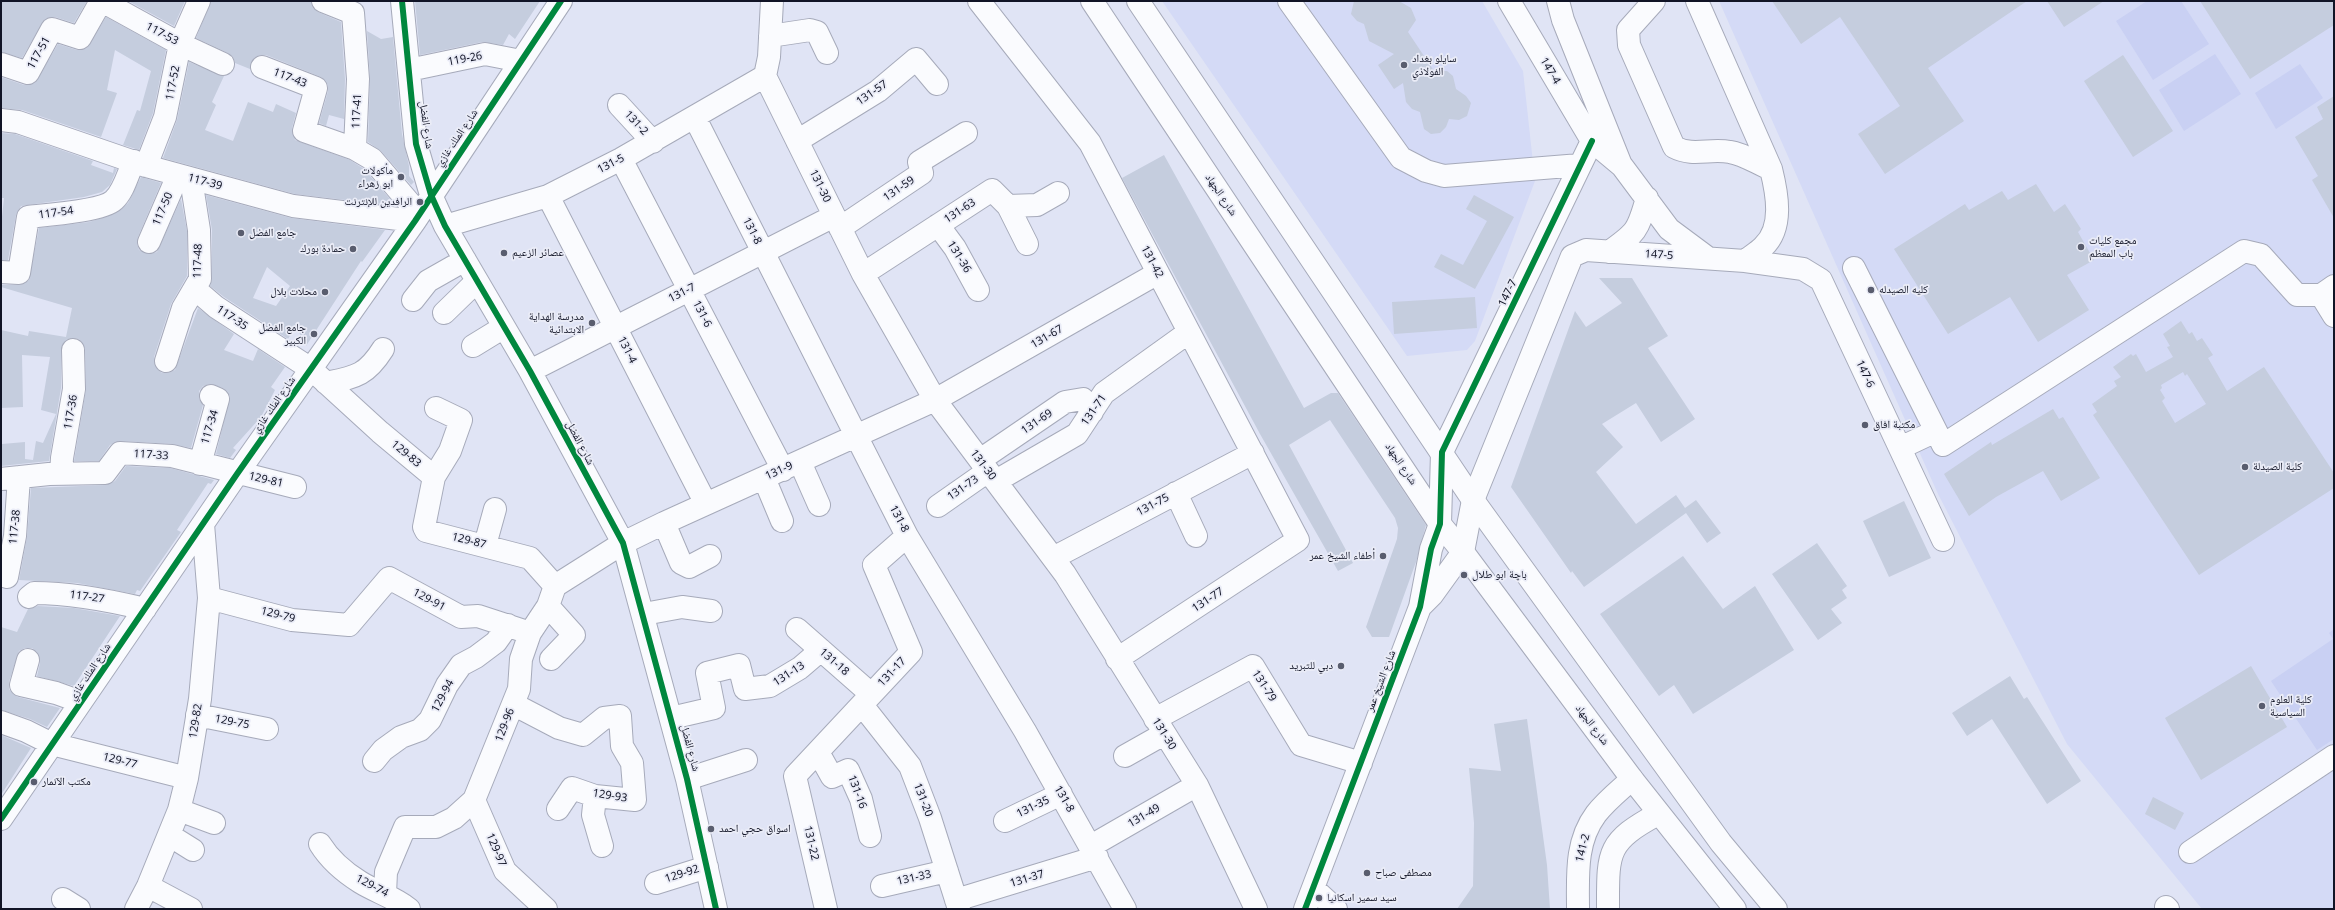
<!DOCTYPE html>
<html>
<head>
<meta charset="utf-8">
<style>
  body { margin:0 }
  #map { position:relative; width:2335px; height:910px; overflow:hidden; background:#e0e4f5; font-family:"Noto Sans",sans-serif }
  canvas { display:block }
  .frame { position:absolute; inset:0; border:2px solid #111426; pointer-events:none }
</style>
</head>
<body>
<div id="map">
<canvas width="2335" height="910"></canvas>
<div class="frame"></div>
</div>
<script>
const context = document.querySelector('canvas').getContext('2d');
context.lineJoin = 'round';
function fillPath(path, color) {
  context.fillStyle = color;
  context.fill(path, 'evenodd');
}
function strokePath(path, color, width, dash) {
  context.strokeStyle = color;
  context.lineWidth = width;
  context.lineCap = dash ? 'butt' : 'round';
  context.setLineDash(dash || []);
  context.stroke(path);
}
function label(font, color, halo, rows, align = 'center') {
  context.font = font + ' "Noto Sans","Noto Naskh Arabic",sans-serif';
  context.lineWidth = 3.5;
  context.setLineDash([]);
  context.textBaseline = 'middle';
  context.strokeStyle = halo;
  context.fillStyle = color;
  for (const [text, x, y, turn = 0] of rows) {
    context.save();
    context.translate(x, y);
    context.rotate((+turn || 0) * Math.PI / 180);
    context.textAlign = isNaN(turn) ? turn : align;
    if (halo) context.strokeText(text, 0, 0);
    context.fillText(text, 0, 0);
    context.restore();
  }
}
fillPath(new Path2D(`
  M 1162,1 L 1482,1 L 1523,71 L 1535,181 L 1475,341 L 1467,350 L 1407,356 Z
  M 1719,1 L 2334,1 L 2334,909 L 2202,909 L 2067,744 L 1938,494 Z`), '#d4daf6');
fillPath(new Path2D(`
  M 2147,1 L 2181,1 L 2209,44 L 2153,80 L 2116,21 Z
  M 2215,54 L 2241,94 L 2184,131 L 2159,90 Z
  M 2300,64 L 2323,98 L 2276,129 L 2255,93 Z
  M 2334,629 L 2334,739 L 2317,750 L 2271,681 L 2333,639 L 2329,633 Z`), '#c9d0f3');
fillPath(new Path2D(`
  M 1,1 L 87,1 L 74,23 L 55,17 L 45,19 L 22,58 L 1,52 Z
  M 128,1 L 185,1 L 174,26 Z
  M 211,1 L 311,1 L 313,8 L 318,12 L 341,22 L 345,79 L 344,119 L 329,115 L 326,126 L 319,123 L 328,91 L 328,85 L 321,77 L 266,55 L 260,55 L 254,58 L 250,69 L 235,63 L 233,57 L 228,53 L 196,38 Z
  M 415,1 L 540,1 L 515,39 L 509,34 L 503,45 L 482,42 L 420,55 Z
  M 1354,1 L 1399,1 L 1411,8 L 1416,20 L 1408,32 L 1434,71 L 1447,71 L 1453,76 L 1456,89 L 1466,96 L 1471,103 L 1467,116 L 1459,120 L 1449,119 L 1446,127 L 1440,133 L 1431,134 L 1424,129 L 1420,112 L 1412,109 L 1406,102 L 1403,83 L 1394,89 L 1378,65 L 1394,54 L 1369,41 L 1364,24 L 1357,21 L 1351,14 Z
  M 1772,1 L 2027,1 L 1928,68 L 1964,121 L 1885,174 L 1858,134 L 1900,106 L 1840,17 L 1801,44 Z
  M 2047,1 L 2104,1 L 2064,27 Z
  M 2200,1 L 2334,1 L 2334,25 L 2250,79 Z
  M 106,17 L 166,50 L 153,113 L 139,150 L 123,145 L 137,110 L 140,111 L 151,71 L 115,50 L 107,90 L 117,93 L 101,137 L 22,110 L 1,108 L 1,77 L 24,85 L 35,83 L 58,44 L 77,50 L 87,48 Z
  M 367,31 L 381,39 L 393,37 L 402,134 L 409,166 L 409,176 L 414,182 L 411,185 L 381,151 L 368,142 L 370,79 Z
  M 2123,55 L 2173,131 L 2133,157 L 2084,81 Z
  M 189,62 L 224,76 L 212,102 L 216,105 L 205,130 L 233,141 L 248,102 L 273,112 L 276,104 L 296,113 L 292,128 L 295,140 L 350,160 L 364,169 L 396,206 L 295,194 L 163,158 L 177,120 Z
  M 2334,96 L 2334,218 L 2312,180 L 2318,176 L 2295,137 L 2323,119 L 2317,107 Z
  M 1,133 L 15,134 L 93,161 L 91,165 L 113,173 L 114,168 L 117,169 L 110,185 L 102,192 L 84,197 L 21,206 L 16,215 L 8,260 L 1,260 L 1,226 L 4,198 L 1,198 Z
  M 1164,155 L 1304,408 L 1331,393 L 1338,393 L 1426,525 L 1416,562 L 1389,637 L 1372,637 L 1366,627 L 1397,539 L 1398,528 L 1395,518 L 1330,420 L 1289,445 L 1353,563 L 1338,571 L 1260,434 L 1122,178 Z
  M 141,177 L 161,183 L 138,237 L 137,244 L 139,250 L 150,254 L 157,252 L 181,199 L 187,231 L 187,276 L 171,304 L 154,357 L 157,369 L 162,373 L 168,373 L 175,370 L 198,308 L 234,334 L 224,350 L 253,361 L 258,349 L 285,367 L 271,387 L 275,390 L 261,417 L 233,448 L 236,450 L 230,458 L 216,454 L 230,396 L 223,388 L 210,384 L 203,386 L 199,391 L 199,398 L 203,405 L 191,448 L 173,444 L 120,441 L 110,445 L 99,461 L 74,461 L 86,389 L 85,349 L 79,339 L 72,338 L 66,340 L 61,350 L 61,388 L 49,461 L 1,466 L 2,444 L 25,442 L 25,459 L 33,460 L 36,441 L 43,443 L 56,414 L 41,410 L 50,357 L 22,355 L 23,407 L 1,408 L 1,330 L 28,336 L 29,331 L 66,337 L 72,308 L 1,287 L 2,285 L 19,285 L 29,280 L 39,228 L 89,222 L 114,214 L 128,203 Z
  M 2036,184 L 2054,212 L 2065,204 L 2081,229 L 2078,232 L 2094,260 L 2067,275 L 2089,310 L 2038,342 L 2010,297 L 1948,334 L 1894,249 L 1965,204 L 1969,210 L 2002,191 L 2008,200 Z
  M 206,195 L 291,218 L 385,230 L 362,262 L 361,261 L 306,346 L 296,326 L 288,339 L 224,297 L 210,286 L 212,279 L 212,230 ZM 267,267 L 290,286 L 276,306 L 253,298 Z
  M 1474,195 L 1514,217 L 1475,289 L 1434,267 L 1441,254 L 1463,265 L 1487,221 L 1466,209 Z
  M 1599,278 L 1632,278 L 1668,336 L 1648,348 L 1695,419 L 1661,442 L 1636,403 L 1602,424 L 1623,447 L 1596,472 L 1636,524 L 1676,495 L 1685,508 L 1696,500 L 1721,533 L 1707,543 L 1686,513 L 1584,587 L 1572,571 L 1571,573 L 1511,487 L 1575,311 L 1586,327 L 1622,303 Z
  M 1475,297 L 1477,328 L 1394,334 L 1392,302 Z
  M 2181,321 L 2189,334 L 2192,332 L 2197,341 L 2202,338 L 2213,355 L 2208,358 L 2227,391 L 2264,367 L 2334,473 L 2334,488 L 2199,575 L 2093,415 L 2097,412 L 2092,404 L 2117,386 L 2114,381 L 2121,377 L 2113,367 L 2131,354 L 2133,356 L 2136,354 L 2146,372 L 2173,357 L 2167,347 L 2170,346 L 2163,334 ZM 2183,372 L 2185,376 L 2187,374 L 2206,404 L 2175,423 L 2162,401 L 2165,398 L 2160,390 L 2162,388 L 2161,385 Z
  M 2053,409 L 2059,419 L 2063,417 L 2100,478 L 2061,501 L 2043,471 L 1996,497 L 1969,516 L 1944,474 L 1991,442 L 1992,445 Z
  M 126,466 L 170,468 L 214,480 L 211,484 L 208,483 L 177,530 L 181,532 L 140,591 L 137,590 L 135,594 L 77,583 L 19,580 L 27,537 L 31,488 L 106,485 L 115,481 Z
  M 1904,501 L 1931,558 L 1889,577 L 1863,521 Z
  M 1817,543 L 1847,586 L 1842,590 L 1847,598 L 1831,609 L 1842,623 L 1818,640 L 1772,574 Z
  M 1683,556 L 1723,609 L 1755,586 L 1794,650 L 1693,714 L 1674,685 L 1659,696 L 1600,614 Z
  M 38,606 L 74,608 L 120,616 L 74,686 L 37,676 L 40,663 L 37,652 L 32,648 L 25,648 L 19,651 L 9,682 L 9,689 L 13,694 L 18,697 L 60,708 L 47,727 L 30,719 L 1,710 L 1,627 L 17,632 L 28,609 Z
  M 2251,666 L 2287,727 L 2201,780 L 2165,718 Z
  M 2010,676 L 2024,699 L 2027,697 L 2081,781 L 2047,804 L 1992,719 L 1967,736 L 1952,713 Z
  M 1527,719 L 1547,865 L 1550,909 L 1457,909 L 1473,886 L 1474,823 L 1469,768 L 1501,771 L 1494,724 Z
  M 1,735 L 31,748 L 1,795 Z
  M 2153,797 L 2184,813 L 2175,830 L 2145,814 Z`), '#c5cdde');
const minor = new Path2D(`
  M 102,1 L 180,44 L 223,64
  M 323,1 L 353,13 L 358,79 L 355,149 L 372,159 L 419,214
  M 402,1 L 416,144 L 431,195 L 445,226 L 530,371 L 623,543 L 687,779 L 716,909
  M 772,1 L 769,57 L 765,76 L 863,274 L 935,400 L 1065,574 L 1197,785 L 1256,909
  M 979,1 L 1090,143 L 1298,540 L 1117,659
  M 1289,1 L 1401,158 L 1426,171 L 1444,176 L 1580,165
  M 1509,1 L 1592,141 L 1622,166 L 1669,229 L 1708,258
  M 1558,1 L 1563,20 L 1621,165
  M 1654,1 L 1628,30 L 1629,45 L 1674,147 C 1693,157 1710,148 1730,152 C 1744,154 1758,164 1771,169
  M 1697,1 L 1771,169 C 1777,193 1784,228 1763,247 C 1758,252 1751,256 1745,261
  M 770,36 L 810,30 L 817,32 L 827,53
  M 1,64 L 28,73 L 52,29 L 80,38 L 101,1
  M 262,67 L 316,88 L 304,131 L 355,149
  M 409,70 L 485,54 L 521,61
  M 619,105 L 653,142
  M 695,118 L 907,536 L 1025,731 L 1125,909
  M 1,120 L 18,122 L 146,166 L 293,206 L 415,221
  M 797,141 L 878,91 L 916,59 L 937,84
  M 621,159 L 783,470
  M 146,166 L 165,117 L 180,44 L 199,1
  M 548,196 L 706,504
  M 1008,206 L 1027,244
  M 938,225 L 955,248 L 978,290
  M 445,226 L 548,196 L 621,159 L 765,76
  M 840,228 L 922,173 L 919,162 L 966,133
  M 149,242 L 178,175
  M 1609,252 C 1636,233 1638,231 1647,198
  M 1854,268 L 1943,445 L 2244,251 L 2261,255 L 2297,295 L 2321,295 L 2334,286
  M 1,272 L 19,273 L 28,217 C 46,215 103,211 114,200 C 124,191 128,173 134,161
  M 863,274 L 992,190 L 1008,206 L 1037,205 L 1058,193
  M 195,289 L 216,307 L 311,369 L 380,432 L 434,477 L 450,451 L 461,420 L 436,408
  M 2321,295 L 2334,316
  M 413,300 L 428,281 L 465,260
  M 444,313 L 477,281
  M 473,346 L 504,327
  M 166,361 L 183,308 L 200,279 L 199,230 L 191,179
  M 530,371 L 834,216
  M 326,383 C 355,377 366,376 383,349
  M 1900,448 L 1936,431
  M 980,460 L 1065,402 L 1083,399 L 1092,412
  M 800,462 L 819,505
  M 200,464 L 218,399 L 211,396
  M 61,474 L 62,458 L 74,389 L 73,350
  M 434,477 L 424,527 L 426,531 L 530,558 L 555,586
  M 764,478 L 782,521
  M 1,479 L 49,474 L 105,473 L 120,453 L 172,456 L 295,487
  M 996,481 L 1077,434 L 1104,393 L 1189,332
  M 1176,493 L 1196,536
  M 938,506 L 988,471
  M 664,523 L 681,563 L 689,567 L 710,556
  M 485,545 L 495,509
  M 1053,558 L 1253,453
  M 7,577 L 15,536 L 19,477
  M 29,597 L 34,593 C 71,593 108,600 145,609
  M 209,598 L 292,620 L 349,625 L 389,578 L 461,617 L 478,616 L 530,633
  M 548,606 L 574,635 L 551,659
  M 1420,607 L 1432,595 L 1463,552 L 1473,500 L 1572,256 L 1586,250 L 1745,261 L 1803,269 L 1821,280 L 1943,540
  M 644,614 L 682,607 L 711,611
  M 797,629 L 871,694
  M 28,660 L 21,685 L 56,693 L 81,702
  M 513,704 L 559,728 L 583,735 L 604,718 L 620,716 L 622,746 L 632,763 L 635,800 L 595,796 L 572,788 L 558,809
  M 862,705 L 910,766 L 930,818 L 959,909
  M 197,715 L 267,729
  M 671,718 L 714,708 L 707,673 L 739,665 L 745,689 L 770,686 L 800,668 L 821,650
  M 1155,719 L 1253,666 L 1301,745 L 1361,763
  M 1,722 L 26,731 L 52,744 L 187,778
  M 818,752 L 832,777 L 848,770 L 861,799 L 870,836
  M 1125,756 L 1164,734
  M 374,761 L 383,750 L 401,737 L 420,730 L 430,720 L 447,685 L 461,665 L 476,657 L 496,642 L 508,625
  M 687,779 L 746,760
  M 595,796 L 593,815 L 602,846
  M 474,800 L 505,871 L 546,909
  M 179,810 L 214,823
  M 1,819 L 237,474 L 415,221 L 561,1
  M 1005,821 L 1061,794
  M 169,835 L 193,850
  M 320,844 C 330,860 344,872 360,882 C 376,892 394,897 409,909
  M 1091,846 L 1197,785
  M 2190,852 L 2334,756
  M 656,883 L 707,867
  M 148,886 L 191,909
  M 882,886 L 947,871
  M 1313,888 L 1336,909
  M 385,894 L 386,872 L 405,827 L 436,827 L 454,818 L 474,800 L 519,689 L 521,659 L 530,633 L 548,606 L 555,586 L 623,543 L 664,523 L 935,400 L 1158,273
  M 63,899 L 79,909
  M 956,900 L 1097,857
  M 2166,907 L 2168,909
  M 136,909 L 148,886 L 179,810 L 187,778 L 200,699 L 209,598 L 203,524
  M 826,909 L 795,776 L 911,652 L 874,565 L 907,536
  M 1305,909 L 1420,607 L 1431,549 L 1440,524 L 1442,452 L 1592,141
  M 1578,909 C 1578,876 1575,842 1596,814 C 1606,801 1620,790 1632,779
  M 1608,909 C 1608,852 1606,842 1658,814`);
const major = new Path2D(`
  M 1092,1 L 1440,524 L 1463,552 L 1632,779 L 1735,909
  M 1138,1 L 1473,500 L 1721,843 L 1776,909`);
strokePath(minor, '#a6aaba', 24);
strokePath(major, '#a6aaba', 24);
strokePath(minor, '#fafbfe', 22);
strokePath(major, '#fafbfe', 22);
strokePath(new Path2D(`
  M 402,1 L 416,144 L 431,195 L 445,226 L 530,371 L 623,543 L 687,779 L 716,909
  M 1,819 L 237,474 L 415,221 L 561,1
  M 1305,909 L 1420,607 L 1431,549 L 1440,524 L 1442,452 L 1592,141`), '#00873e', 6);
for (const [x, y, r, color] of [
  [1404,65,4,"#595d6e"],
  [401,177,4,"#595d6e"],
  [420,202,4,"#595d6e"],
  [241,233,4,"#595d6e"],
  [2081,247,4,"#595d6e"],
  [353,249,4,"#595d6e"],
  [504,253,4,"#595d6e"],
  [1871,290,4,"#595d6e"],
  [325,292,4,"#595d6e"],
  [592,323,4,"#595d6e"],
  [314,334,4,"#595d6e"],
  [1865,425,4,"#595d6e"],
  [2245,467,4,"#595d6e"],
  [1383,556,4,"#595d6e"],
  [1464,575,4,"#595d6e"],
  [1341,666,4,"#595d6e"],
  [2262,706,4,"#595d6e"],
  [34,782,4,"#595d6e"],
  [711,829,4,"#595d6e"],
  [1367,873,4,"#595d6e"],
  [1319,898,4,"#595d6e"]
]) {
  const dot = new Path2D();
  dot.arc(x, y, r, 0, 2 * Math.PI);
  context.fillStyle = color;
  context.fill(dot);
  strokePath(dot, '#eaecf7', 1.5);
}
label('11px', '#111426', '#eaecf7', [
  ["117-53",162,34,28],
  ["117-51",39,53,-61],
  ["119-26",465,59,-11],
  ["147-4",1550,71,59],
  ["117-43",290,78,21],
  ["117-52",173,83,-79],
  ["131-57",872,93,-35],
  ["117-41",357,111,-87],
  ["131-2",636,123,47],
  ["شارع الفضل",426,125,82],
  ["شارع الملك غازي",457,138,-56],
  ["131-5",611,164,-27],
  ["117-39",205,182,15],
  ["131-30",820,186,64],
  ["131-59",899,189,-34],
  ["شارع الجهاد",1221,195,56],
  ["117-50",163,209,-67],
  ["131-63",960,211,-33],
  ["117-54",56,213,-8],
  ["131-8",752,231,63],
  ["147-5",1659,255,4],
  ["131-36",959,257,58],
  ["117-48",198,261,-88],
  ["131-42",1152,262,62],
  ["131-7",682,293,-27],
  ["147-7",1508,293,-64],
  ["131-6",702,314,63],
  ["117-35",232,318,34],
  ["131-67",1047,337,-30],
  ["131-4",627,350,63],
  ["147-6",1865,374,65],
  ["شارع الملك غازي",274,405,-55],
  ["131-71",1094,410,-55],
  ["117-36",71,412,-80],
  ["131-69",1037,422,-34],
  ["117-34",210,427,-73],
  ["شارع الفضل",580,443,62],
  ["129-83",406,454,40],
  ["117-33",151,455,4],
  ["شارع الجهاد",1401,464,56],
  ["131-30",983,465,53],
  ["131-9",779,471,-24],
  ["129-81",266,480,13],
  ["131-73",963,488,-35],
  ["131-75",1153,505,-28],
  ["131-8",899,519,62],
  ["117-38",15,527,-84],
  ["129-87",469,541,14],
  ["117-27",87,597,8],
  ["129-91",429,600,28],
  ["131-77",1208,600,-33],
  ["129-79",278,615,14],
  ["131-18",834,662,41],
  ["شارع الملك غازي",90,672,-56],
  ["131-17",892,672,-47],
  ["131-13",789,674,-33],
  ["شارع الشيخ عمر",1381,681,-69],
  ["131-79",1264,686,57],
  ["129-94",443,696,-62],
  ["129-82",196,721,-81],
  ["129-75",232,722,11],
  ["129-96",505,725,-69],
  ["شارع الجهاد",1592,725,53],
  ["131-30",1164,734,58],
  ["شارع الفضل",690,748,75],
  ["129-77",120,761,14],
  ["131-16",857,792,70],
  ["129-93",610,796,9],
  ["131-8",1064,799,60],
  ["131-20",923,800,69],
  ["131-35",1033,807,-26],
  ["131-49",1144,816,-30],
  ["131-22",811,843,77],
  ["141-2",1583,848,-76],
  ["129-97",496,850,67],
  ["129-92",682,874,-18],
  ["131-33",914,878,-13],
  ["131-37",1027,879,-17],
  ["129-74",372,886,28]
]);
label('11px', '#111426', '#eaecf7', [
  ["سايلو بغداد",1412,59],
  ["الفولاذي",1412,72],
  ["مأكولات",393,171,"right"],
  ["ابو زهراء",393,184,"right"],
  ["الرافدين للإنترنت",412,202,"right"],
  ["جامع الفضل",249,233],
  ["مجمع كليات",2089,241],
  ["باب المعظم",2089,254],
  ["حمادة بورك",345,249,"right"],
  ["عصائر الزعيم",512,253],
  ["كليه الصيدله",1879,290],
  ["محلات بلال",317,292,"right"],
  ["مدرسة الهداية",584,317,"right"],
  ["الابتدائية",584,330,"right"],
  ["جامع الفضل",306,328,"right"],
  ["الكبير",306,341,"right"],
  ["مكتبة افاق",1873,425],
  ["كلية الصيدلة",2253,467],
  ["أطفاء الشيخ عمر",1375,556,"right"],
  ["باچة ابو طلال",1472,575],
  ["دبي للتبريد",1333,666,"right"],
  ["كلية العلوم",2270,700],
  ["السياسية",2270,713],
  ["مكتب الآنمار",42,782],
  ["اسواق حجي احمد",719,829],
  ["مصطفى صباح",1375,873],
  ["سيد سمير اسكانيا",1327,898]
], 'left');
</script>
</body>
</html>
